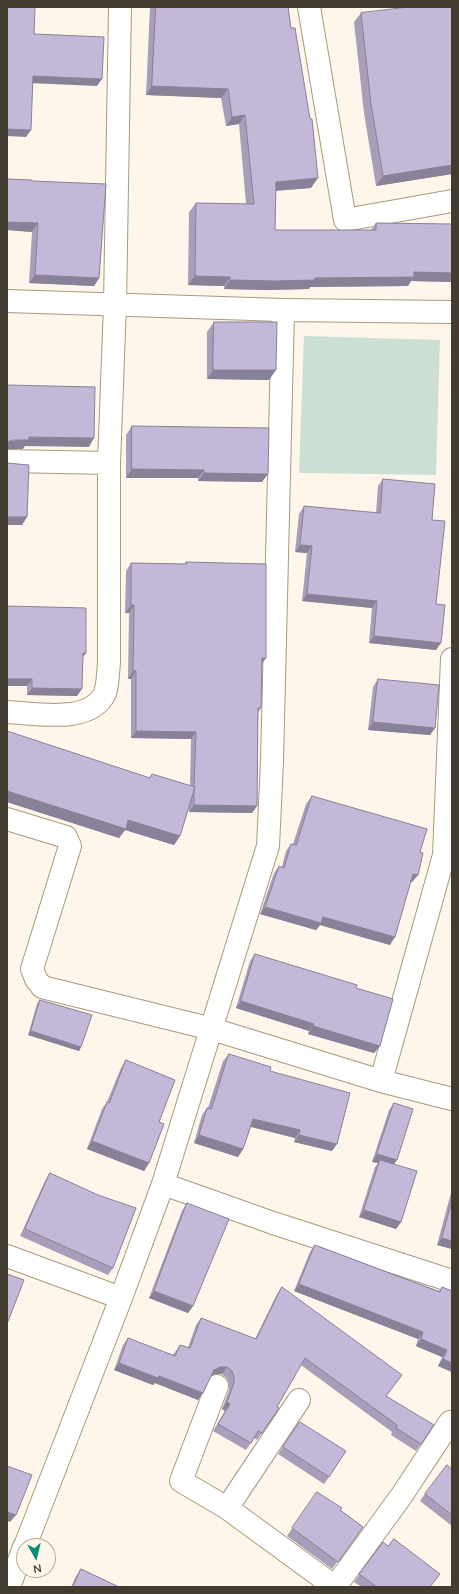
<!DOCTYPE html>
<html>
<head>
<meta charset="utf-8">
<style>
  body { margin:0 }
  #map { position:relative; width:459px; height:1594px; overflow:hidden; background:#fef6ea; font-family:Mulish,sans-serif }
  canvas { display:block }
  .frame { position:absolute; inset:0; border:8px solid #423b2f; pointer-events:none }
  .north { position:absolute; left:16px; top:1538px; width:40px; height:40px; box-sizing:border-box; background:#fef6ea; border:1px solid #b3ab9f; border-radius:50%; rotate:172deg; font-size:11px; font-weight:700; line-height:16px; text-align:center; color:#423b2f }
  .north::after { content:''; display:block; margin:auto; width:14px; height:18px; background:#078e76; clip-path:polygon(50% 0,100% 100%,50% 72%,0 100%) }
</style>
</head>
<body>
<div id="map">
<canvas width="459" height="1594"></canvas>
<div class="frame"></div>
<div class="north">N</div>
</div>
<script>
const context = document.querySelector('canvas').getContext('2d');
context.lineJoin = 'round';
function fillPath(path, color) {
  context.fillStyle = color;
  context.fill(path, 'evenodd');
}
function strokePath(path, color, width, dash) {
  context.strokeStyle = color;
  context.lineWidth = width;
  context.lineCap = dash ? 'butt' : 'round';
  context.setLineDash(dash || []);
  context.stroke(path);
}
fillPath(new Path2D(`
  M 304,336 L 440,340 L 436,475 L 299,473 Z`), '#cbdfd4');
const minor = new Path2D(`
  M 309,7 L 345,220 L 452,201
  M 7,301 L 283,310 L 452,312
  M 7,461 L 109,463
  M 7,712 C 35,713 90,725 105,693 C 108,685 108,672 109,662 L 109,463 L 115,305 L 120,7
  M 7,819 L 66,837 L 70,846 L 32,969 L 36,979 L 42,987 L 212,1029 L 381,1081 L 452,1099
  M 381,1081 L 444,855 L 452,659
  M 163,1184 L 273,1223 L 452,1281
  M 7,1256 L 121,1298
  M 217,1386 L 181,1481 L 227,1508 L 335,1587
  M 227,1508 L 299,1400
  M 25,1546 L 121,1298 L 163,1184 L 268,846 L 272,762 L 283,310
  M 9,1587 L 24,1547
  M 335,1587 L 402,1495 L 450,1422`);
strokePath(minor, '#aa997c', 24);
strokePath(minor, '#fff', 22);
fillPath(new Path2D(`
  M 150,7 L 288,7 L 311,188 L 276,191 L 275,230 L 371,230 L 376,223 L 452,224 L 452,282 L 411,281 L 408,286 L 310,287 L 309,289 L 268,290 L 224,289 L 224,286 L 188,285 L 189,212 L 196,203 L 246,204 L 239,124 L 226,126 L 221,98 L 146,95 Z
  M 361,13 L 452,174 L 376,186 L 364,113 L 354,22 Z
  M 7,179 L 32,181 L 99,278 L 94,286 L 29,283 L 32,232 L 7,230 Z
  M 214,322 L 269,380 L 207,379 L 207,332 Z
  M 132,426 L 262,482 L 198,481 L 198,478 L 126,478 L 126,435 Z
  M 383,479 L 432,520 L 436,604 L 436,650 L 369,643 L 372,608 L 302,601 L 307,553 L 295,552 L 299,514 L 304,506 L 376,513 L 378,486 Z
  M 186,562 L 266,658 L 262,663 L 261,708 L 258,713 L 257,806 L 252,813 L 189,812 L 189,807 L 180,836 L 174,845 L 125,830 L 119,838 L 7,802 L 7,731 L 149,778 L 152,774 L 190,786 L 191,739 L 131,738 L 131,679 L 128,679 L 129,613 L 125,613 L 126,571 L 131,563 L 185,564 Z
  M 7,606 L 83,658 L 77,696 L 27,695 L 27,686 L 7,686 Z
  M 378,679 L 435,728 L 430,735 L 368,730 L 373,687 Z
  M 312,796 L 420,852 L 418,875 L 412,882 L 411,882 L 390,945 L 320,925 L 316,930 L 260,914 L 274,873 L 279,866 L 282,867 L 286,851 L 291,844 L 293,844 L 306,804 Z
  M 255,954 L 356,988 L 380,1046 L 374,1053 L 308,1034 L 309,1031 L 236,1008 L 250,961 Z
  M 40,1000 L 81,1047 L 79,1051 L 28,1035 L 37,1004 Z
  M 229,1054 L 270,1071 L 332,1151 L 294,1142 L 295,1138 L 251,1127 L 243,1149 L 238,1157 L 194,1143 L 202,1115 L 207,1108 L 208,1108 L 223,1061 Z
  M 126,1060 L 159,1122 L 149,1163 L 144,1171 L 87,1149 L 102,1109 L 107,1102 L 121,1068 Z
  M 394,1103 L 394,1164 L 401,1222 L 396,1229 L 359,1217 L 375,1167 L 378,1163 L 372,1162 L 389,1110 Z
  M 50,1173 L 113,1268 L 108,1275 L 20,1236 L 45,1181 Z
  M 452,1189 L 452,1249 L 437,1245 Z
  M 187,1203 L 193,1306 L 188,1313 L 149,1298 L 182,1211 Z
  M 315,1245 L 439,1291 L 442,1287 L 452,1291 L 452,1372 L 438,1366 L 442,1357 L 416,1346 L 418,1339 L 294,1291 L 310,1252 Z
  M 282,1287 L 387,1396 L 421,1444 L 416,1451 L 391,1435 L 392,1432 L 301,1365 L 277,1407 L 279,1408 L 257,1440 L 254,1438 L 246,1450 L 213,1431 L 225,1411 L 222,1409 L 229,1390 L 229,1384 L 227,1378 L 222,1374 L 215,1374 L 211,1376 L 203,1393 L 198,1400 L 155,1383 L 153,1385 L 114,1370 L 123,1345 L 128,1338 L 173,1355 L 175,1352 L 180,1345 L 188,1348 L 196,1325 L 201,1318 L 255,1339 L 277,1294 Z
  M 300,1422 L 329,1477 L 324,1484 L 278,1454 Z
  M 452,1469 L 452,1526 L 420,1501 L 425,1494 Z
  M 317,1492 L 363,1527 L 332,1569 L 287,1536 Z
  M 383,1542 L 430,1587 L 362,1587 L 354,1582 Z
  M 81,1569 L 119,1587 L 71,1587 L 76,1576 Z`), '#a89eba');
fillPath(new Path2D(`
  M 33,76 L 102,79 L 97,86 L 28,83 Z
  M 152,86 L 228,89 L 221,98 L 146,95 Z
  M 245,115 L 239,124 L 226,126 L 232,117 Z
  M 7,129 L 31,130 L 26,137 L 7,136 Z
  M 452,165 L 452,174 L 376,186 L 383,176 Z
  M 318,178 L 311,188 L 269,191 L 276,182 Z
  M 7,222 L 38,223 L 32,232 L 7,230 Z
  M 414,272 L 452,273 L 452,282 L 411,281 L 408,286 L 310,287 L 309,289 L 268,290 L 224,289 L 230,280 L 315,278 Z
  M 35,275 L 99,278 L 94,286 L 29,283 Z
  M 195,276 L 230,277 L 224,286 L 188,285 Z
  M 213,370 L 276,370 L 269,380 L 207,379 Z
  M 29,437 L 94,438 L 89,447 L 25,446 L 23,449 L 7,449 L 7,442 Z
  M 132,469 L 204,470 L 198,478 L 126,478 Z
  M 204,473 L 268,474 L 262,482 L 198,481 Z
  M 7,517 L 27,517 L 22,525 L 7,525 Z
  M 300,545 L 312,546 L 307,553 L 295,552 Z
  M 307,594 L 377,601 L 372,608 L 302,601 Z
  M 131,605 L 134,605 L 129,613 L 125,613 Z
  M 374,636 L 441,643 L 436,650 L 369,643 Z
  M 83,653 L 86,653 L 81,660 Z
  M 262,658 L 266,658 L 261,665 Z
  M 133,671 L 136,671 L 131,679 L 128,679 Z
  M 7,679 L 32,679 L 27,686 L 7,686 Z
  M 32,688 L 82,689 L 77,696 L 27,695 Z
  M 373,722 L 435,728 L 430,735 L 368,730 Z
  M 136,731 L 196,732 L 191,739 L 131,738 Z
  M 7,791 L 128,820 L 180,836 L 174,845 L 125,830 L 119,838 L 7,802 Z
  M 194,805 L 257,806 L 252,813 L 189,812 Z
  M 413,874 L 418,875 L 412,882 L 408,881 Z
  M 265,907 L 323,917 L 395,937 L 390,945 L 320,925 L 316,930 L 260,914 Z
  M 241,1001 L 314,1024 L 309,1031 L 236,1008 Z
  M 313,1026 L 380,1046 L 374,1053 L 308,1034 Z
  M 31,1031 L 81,1047 L 79,1051 L 28,1035 Z
  M 253,1119 L 300,1130 L 295,1138 L 248,1126 Z
  M 199,1135 L 243,1149 L 238,1157 L 194,1143 Z
  M 299,1135 L 337,1144 L 332,1151 L 294,1142 Z
  M 92,1141 L 149,1163 L 144,1171 L 87,1149 Z
  M 377,1154 L 397,1160 L 392,1167 L 380,1160 L 378,1163 L 372,1162 Z
  M 364,1210 L 401,1222 L 396,1229 L 359,1217 Z
  M 442,1238 L 452,1241 L 452,1249 L 437,1245 Z
  M 299,1284 L 423,1332 L 418,1339 L 294,1291 Z
  M 154,1291 L 193,1306 L 188,1313 L 149,1298 Z
  M 421,1339 L 447,1350 L 442,1357 L 416,1346 Z
  M 443,1359 L 452,1363 L 452,1372 L 438,1366 Z
  M 119,1363 L 159,1376 L 203,1393 L 198,1400 L 155,1383 L 153,1385 L 114,1370 Z
  M 220,1367 L 227,1367 L 222,1374 L 215,1374 L 209,1377 L 214,1370 Z
  M 227,1402 L 230,1404 L 225,1411 L 222,1409 Z
  M 7,1512 L 16,1515 L 10,1522 L 7,1521 Z`), '#888197');
const building = new Path2D(`
  M 7,7 L 35,7 L 34,34 L 104,37 L 102,79 L 33,76 L 31,130 L 7,129 Z
  M 156,7 L 288,7 L 291,28 L 295,28 L 310,119 L 312,119 L 318,178 L 276,182 L 275,230 L 376,230 L 376,223 L 452,224 L 452,273 L 414,272 L 414,277 L 315,278 L 315,280 L 275,281 L 230,280 L 230,277 L 195,276 L 196,203 L 254,204 L 245,115 L 232,117 L 228,89 L 152,86 Z
  M 409,7 L 452,7 L 452,165 L 383,176 L 371,104 L 361,13 Z
  M 7,179 L 32,180 L 32,181 L 106,184 L 99,278 L 35,275 L 38,223 L 7,222 Z
  M 214,322 L 277,322 L 276,370 L 213,370 Z
  M 7,385 L 95,387 L 94,438 L 29,437 L 29,440 L 13,440 L 7,442 Z
  M 132,426 L 269,428 L 268,474 L 204,473 L 204,470 L 132,469 Z
  M 7,463 L 29,465 L 27,517 L 7,517 Z
  M 383,479 L 435,484 L 432,520 L 445,521 L 436,604 L 445,605 L 441,643 L 374,636 L 377,601 L 307,594 L 312,546 L 300,545 L 304,506 L 380,513 Z
  M 186,562 L 266,564 L 266,658 L 262,658 L 261,708 L 258,708 L 257,806 L 194,805 L 194,790 L 195,787 L 194,787 L 196,732 L 136,731 L 136,671 L 133,671 L 134,605 L 131,605 L 131,563 L 186,564 Z
  M 7,606 L 86,608 L 86,653 L 83,653 L 82,689 L 32,688 L 32,679 L 7,679 Z
  M 378,679 L 439,685 L 435,728 L 373,722 Z
  M 7,731 L 150,778 L 152,774 L 195,787 L 180,836 L 128,820 L 126,829 L 7,791 Z
  M 312,796 L 427,829 L 420,852 L 423,853 L 418,875 L 413,874 L 395,937 L 323,917 L 321,923 L 265,907 L 279,866 L 284,868 L 291,844 L 296,845 Z
  M 255,954 L 357,985 L 356,988 L 393,999 L 380,1046 L 313,1026 L 314,1024 L 241,1001 Z
  M 40,1000 L 92,1015 L 81,1047 L 31,1031 Z
  M 229,1054 L 271,1067 L 270,1071 L 350,1093 L 337,1144 L 299,1135 L 300,1130 L 253,1119 L 243,1149 L 199,1135 L 207,1108 L 211,1109 Z
  M 126,1060 L 175,1080 L 159,1122 L 164,1124 L 149,1163 L 92,1141 L 107,1102 L 109,1103 Z
  M 394,1103 L 413,1109 L 397,1160 L 377,1154 Z
  M 380,1160 L 417,1171 L 401,1222 L 364,1210 Z
  M 50,1173 L 98,1195 L 136,1208 L 113,1268 L 25,1229 Z
  M 452,1200 L 452,1241 L 442,1238 Z
  M 187,1203 L 229,1219 L 193,1306 L 154,1291 Z
  M 315,1245 L 440,1292 L 442,1287 L 452,1291 L 452,1363 L 443,1359 L 447,1350 L 421,1339 L 423,1332 L 299,1284 Z
  M 7,1274 L 24,1280 L 7,1324 Z
  M 282,1287 L 402,1375 L 386,1396 L 434,1425 L 421,1444 L 396,1428 L 397,1425 L 305,1358 L 277,1407 L 279,1408 L 262,1433 L 258,1431 L 251,1443 L 218,1424 L 230,1404 L 227,1402 L 234,1383 L 234,1377 L 232,1371 L 227,1367 L 220,1367 L 214,1370 L 203,1393 L 159,1376 L 158,1378 L 119,1363 L 128,1338 L 175,1356 L 180,1345 L 190,1348 L 201,1318 L 256,1339 Z
  M 300,1422 L 346,1451 L 329,1477 L 283,1447 Z
  M 447,1465 L 452,1469 L 452,1515 L 425,1494 Z
  M 7,1466 L 32,1475 L 16,1515 L 7,1512 Z
  M 317,1492 L 342,1508 L 340,1510 L 363,1527 L 338,1562 L 292,1528 Z
  M 394,1539 L 440,1574 L 430,1587 L 377,1587 L 359,1574 L 383,1542 L 388,1546 Z
  M 81,1569 L 119,1587 L 73,1587 Z`);
fillPath(building, '#c3b8d8');
strokePath(building, '#888197', 1);
</script>
</body>
</html>
